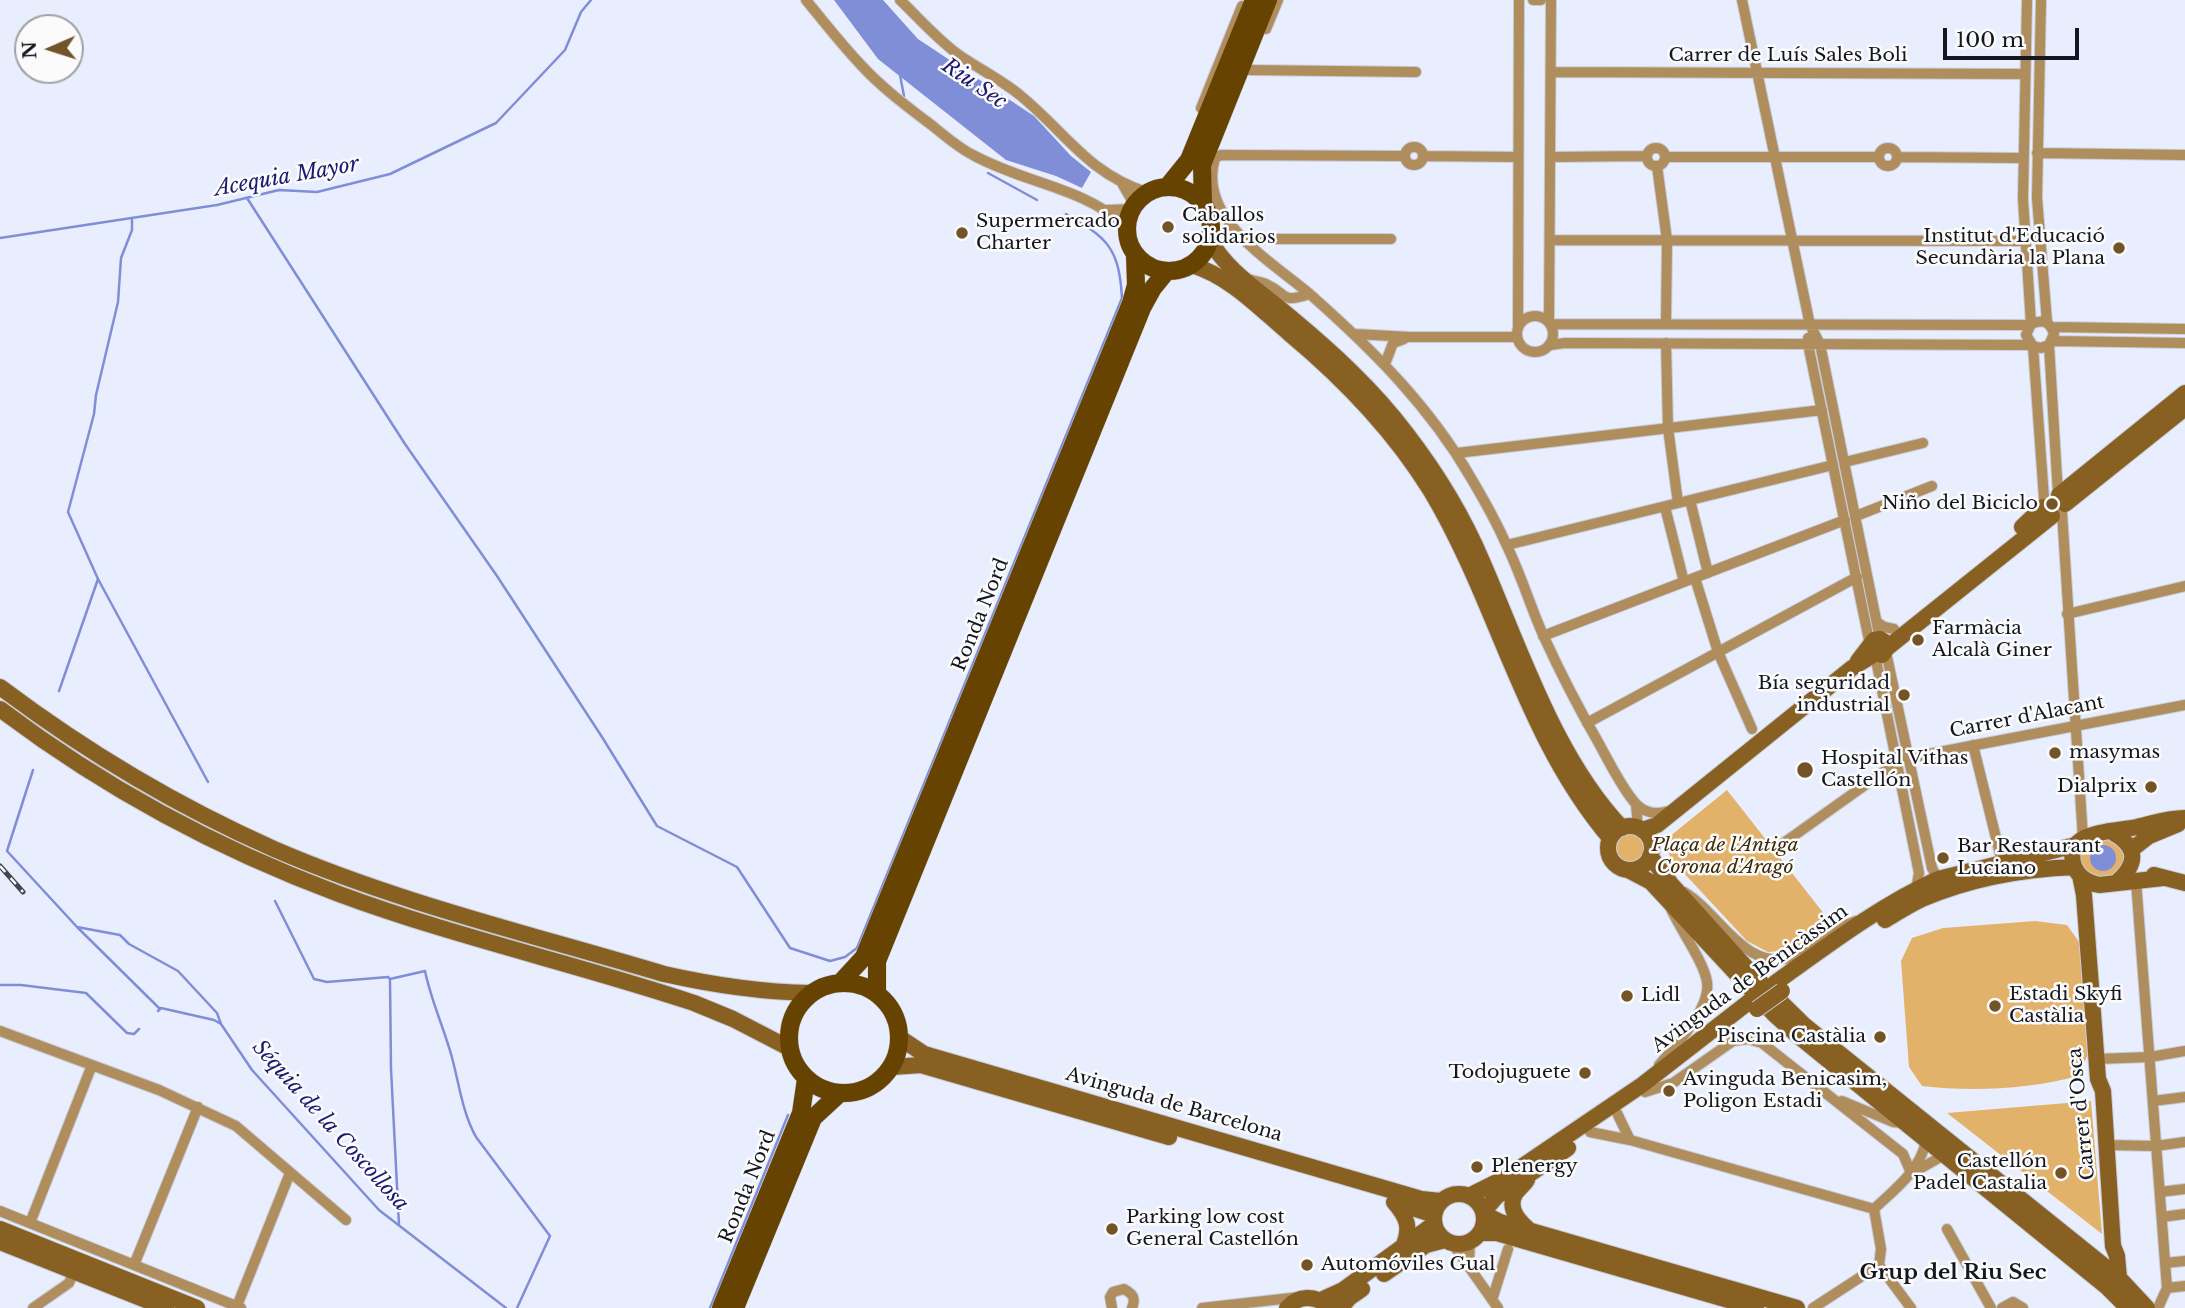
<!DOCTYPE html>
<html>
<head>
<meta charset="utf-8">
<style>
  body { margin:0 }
  #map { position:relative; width:2185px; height:1308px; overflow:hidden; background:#e9eefe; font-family:"Libre Baskerville",serif }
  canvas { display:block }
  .north { position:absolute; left:14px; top:14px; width:70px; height:70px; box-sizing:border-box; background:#fbfbfb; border:2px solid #9fa0a3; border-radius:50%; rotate:267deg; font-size:19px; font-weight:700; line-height:28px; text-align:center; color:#151720 }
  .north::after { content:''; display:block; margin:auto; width:24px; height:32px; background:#725428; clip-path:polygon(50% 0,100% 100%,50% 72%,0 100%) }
  .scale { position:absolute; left:1943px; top:28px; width:136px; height:32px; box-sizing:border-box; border:4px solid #151720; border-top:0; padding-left:9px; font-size:21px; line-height:24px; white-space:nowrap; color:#151720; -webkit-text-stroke:5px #fbfbfb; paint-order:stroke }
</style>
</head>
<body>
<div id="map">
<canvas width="2185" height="1308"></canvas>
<div class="north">N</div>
<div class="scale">100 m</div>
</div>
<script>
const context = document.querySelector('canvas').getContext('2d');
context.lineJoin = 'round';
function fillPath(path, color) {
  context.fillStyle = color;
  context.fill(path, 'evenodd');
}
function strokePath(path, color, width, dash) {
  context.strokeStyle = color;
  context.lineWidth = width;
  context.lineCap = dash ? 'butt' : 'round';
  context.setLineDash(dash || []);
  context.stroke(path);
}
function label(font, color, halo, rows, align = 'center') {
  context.font = font + ' "Libre Baskerville",serif';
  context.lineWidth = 5;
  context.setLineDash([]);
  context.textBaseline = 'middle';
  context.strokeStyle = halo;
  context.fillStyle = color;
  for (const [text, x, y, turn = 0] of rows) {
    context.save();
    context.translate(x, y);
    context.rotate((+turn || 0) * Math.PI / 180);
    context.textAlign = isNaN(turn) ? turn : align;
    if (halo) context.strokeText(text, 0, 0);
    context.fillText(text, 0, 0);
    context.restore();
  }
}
fillPath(new Path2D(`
  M 1727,790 L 1832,924 L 1793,950 L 1768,952 L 1747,941 L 1670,858 L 1668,846 L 1669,837 Z
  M1614 848a16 16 0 1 1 32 0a16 16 0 1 1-32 0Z
  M 2099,839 L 2111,840 L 2120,844 L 2127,861 L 2113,878 L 2091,878 L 2078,862 C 2081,849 2086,843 2099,839 Z
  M 2035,921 L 2067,925 L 2082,946 L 2090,1050 L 2078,1076 C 2031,1089 1971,1092 1922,1086 L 1909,1067 L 1901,961 L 1912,938 L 1943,928 Z
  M 2091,1101 L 2102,1234 L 1947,1113 Z`), '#e3b26a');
fillPath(new Path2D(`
  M 834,0 L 883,0 L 918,39 L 1034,116 L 1071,156 L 1091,172 L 1082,188 L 1056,176 L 1006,160 L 878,59 Z
  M2090 858a13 13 0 1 1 26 0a13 13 0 1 1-26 0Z`), '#7f8ed6');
strokePath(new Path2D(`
  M 900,75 L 904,96
  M 988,173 L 1037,200
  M 247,198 L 405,444 L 497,576 L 602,737 L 657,826 L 737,867 L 790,948 L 830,961 L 845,957 L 857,948 L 1122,298 C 1119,247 1107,238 1066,214
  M 0,238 L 217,205 L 279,190 L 317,192 L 390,174 L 496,123 L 565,50 L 581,12 L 591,0
  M 98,579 L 208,782
  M 59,691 L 98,579 L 68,512 L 94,414 L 96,395 L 118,302 L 121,258 L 132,230 L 132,218
  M 33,770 L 7,851 L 77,927 L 120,935 L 129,944 L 178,971 L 217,1013 L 221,1024
  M 275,901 L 314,979 L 327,982 L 388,977 L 390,979 L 425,971 C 431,1000 443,1026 451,1054 C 459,1082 462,1112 476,1137 L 550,1236 L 517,1308
  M 77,927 L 159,1008
  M 390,980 L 391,1069 L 399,1225
  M 0,985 L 21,985 L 86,993 L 127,1033 L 134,1034 L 139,1029
  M 158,1011 L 161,1008 L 214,1020 L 221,1024 L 252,1070 L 379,1210 L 506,1308
  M 710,1308 L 788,1115`), '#7f8ed6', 2.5);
const street = new Path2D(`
  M 806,0 C 824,22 841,44 861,65 C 882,88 909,108 934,127 C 946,137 959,148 973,155 C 1026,184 1080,186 1126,226
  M 900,0 C 919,18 938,40 959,55 C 979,69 1002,80 1021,96 C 1066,133 1088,173 1146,192
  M 1533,0 L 1541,0
  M 1742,0 L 1810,325 L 1820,344 L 1880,639
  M 2027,0 L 2023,199 L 2031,324 L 2026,335 L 2033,346 L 2041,348 L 2049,345 L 2054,334 C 2050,321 2043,319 2031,324
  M 2041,0 L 2037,198 L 2047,322
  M 1266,29 L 1278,0
  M 1248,70 L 1416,72
  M 1551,72 L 2025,74
  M 1201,108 L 1242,6
  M1405 156a9 9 0 1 1 18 0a9 9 0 1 1-18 0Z
  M1879 157a9 9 0 1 1 18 0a9 9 0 1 1-18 0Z
  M1647 157a9 9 0 1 1 18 0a9 9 0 1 1-18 0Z
  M 2037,153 L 2185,155
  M 1404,156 L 1221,155 L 1215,158 C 1208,181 1215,203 1229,222 C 1251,252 1285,273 1312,296 C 1373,350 1430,407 1471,478 C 1484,500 1496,521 1506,544 C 1521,574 1530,606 1544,637 C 1560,672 1578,707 1597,740 C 1607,758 1622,789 1636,804 C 1645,813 1657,815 1669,811
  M 1424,156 L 1518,157
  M 1551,157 L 1646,156
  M 1665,157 L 1878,157
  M 1897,157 L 2023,158
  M 1657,166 L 1667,240 L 1666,324
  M 1123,185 L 1134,204
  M 1107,210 L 1131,209
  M 1551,240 L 2026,241
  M 1247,243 L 1255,239 L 1391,239
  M 1248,279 C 1254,281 1261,282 1266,284 C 1288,294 1280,304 1309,294
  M1517 334a18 18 0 1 1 36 0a18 18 0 1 1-36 0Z
  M 1549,323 L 1551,0
  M 1550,324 L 2030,325
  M 1518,326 L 1519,0
  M 2052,327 L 2185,329
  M 1355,334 L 1410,337 L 1516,337
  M 1808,338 L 1808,344 L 1870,645
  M 2052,341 L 2185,343
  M 1666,343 L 1668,428 L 1678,503
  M 1550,345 L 1565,343 L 2031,345
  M 2049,345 L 2058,494
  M 2033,346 L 2044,498
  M 1385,364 L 1393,343 L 1404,339
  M 1457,453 L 1822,410
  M 1845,462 L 1923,443
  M 1690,500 L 1708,573
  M 1665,507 L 1684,582
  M 2062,512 L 2083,839
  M 1856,516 L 1932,486
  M 1507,545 L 1833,465
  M 1695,578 L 1718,652 L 1752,729
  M 2067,614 L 2185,586
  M 1878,623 L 1884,627 L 1894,629
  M 1543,636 L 1845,520
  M 1886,652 L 1932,868 L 1938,879
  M 1875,655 L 1919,873 L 1916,889
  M 1587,723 L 1857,577
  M 1973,745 L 2002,862
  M 1636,804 L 1638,828
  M 1778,847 L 1896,763 L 1908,758 L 2185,705
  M 2136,881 L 2167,1288 L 2158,1308
  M 1684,892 C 1720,913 1746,975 1795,956 C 1817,947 1833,928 1856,921
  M 0,1031 L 159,1090 L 236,1126 L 346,1220
  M 2097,1059 L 2150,1057 L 2185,1051
  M 1659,1065 C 1675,1047 1711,1008 1707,982 C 1704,962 1680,929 1671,909
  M 1645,1092 L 1673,1083 L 1733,1041 L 1748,1039 L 1762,1043 L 1903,1154 L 1911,1173
  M 1842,1101 L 1893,1122 L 1903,1123
  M 2153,1101 L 2185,1097
  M 1617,1113 L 1630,1140
  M 1590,1132 L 1630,1140 L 1874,1209
  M 2107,1145 L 2156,1146 L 2185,1142
  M 1914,1172 L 1944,1155
  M 2160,1192 L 2185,1189
  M 0,1211 L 241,1308
  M 2162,1217 L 2185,1214
  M 30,1223 L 92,1065
  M 1947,1229 L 1991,1308
  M 1452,1243 L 1498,1308
  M 2165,1263 L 2185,1261
  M 1469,1264 L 1470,1242
  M 134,1265 L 198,1107
  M 1879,1265 L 1911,1308
  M 2167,1288 L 2185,1286
  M 1492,1300 L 1508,1249
  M 237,1306 L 290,1173
  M 33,1308 L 69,1283 L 74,1271
  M 1112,1308 L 1110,1297 L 1113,1292 L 1124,1289 C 1133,1294 1136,1298 1132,1308
  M 1202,1308 L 1300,1297
  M 1813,1308 L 1879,1265 L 1881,1249 L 1874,1209 C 1895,1189 1920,1171 1926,1141
  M 2002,1308 L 2013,1302 L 2023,1308`);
const secondary = new Path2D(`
  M 1210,240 C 1227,272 1263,293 1290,317 C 1332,352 1373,389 1406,433 C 1436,472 1463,516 1482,561 C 1520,648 1555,758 1622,828
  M 1192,265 C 1231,277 1259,308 1290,334 C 1344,379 1394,431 1431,491 C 1498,603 1524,737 1610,838
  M 2059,495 L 2185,393
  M 2065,504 L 2185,408
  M 2022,527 L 2043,507
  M 1887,648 L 2052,516
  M 1858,661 L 1874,640 L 1880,639 L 1886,643 L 1887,648 L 1882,655
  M 0,687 C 85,751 177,806 274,849 C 399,903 534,935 664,974 C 713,985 760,992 810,993
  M 0,709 C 103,787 218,849 339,894 C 455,937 577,964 694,1003 L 733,1019 L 789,1048
  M1608 848a22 22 0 1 1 44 0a22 22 0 1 1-44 0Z
  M 1642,830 L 1657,825 L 1852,668 L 1873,655
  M 2110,831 C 2138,846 2139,863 2116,883
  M 2131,850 L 2149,836 L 2178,824
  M 1650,856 L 1671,884 L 1754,976 L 1804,1025 L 2119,1278 L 2147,1308
  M 1630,871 L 1651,882 L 1774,1014 L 1796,1034 L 2107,1287 L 2128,1308
  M 2080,875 L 2084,895 L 2098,1079 L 2103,1091 L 2113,1246 L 2117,1256 L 2119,1278
  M 2154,875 L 2185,883
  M 2163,878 L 2099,885 C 2089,883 2078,877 2074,866 C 2062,829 2116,832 2137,827 C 2154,823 2168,818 2185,818
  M 1885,920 C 1897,913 1909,905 1922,899 C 1969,879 2024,869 2074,867
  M 1775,983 C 1827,946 1879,906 1938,879 L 2076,845
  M 900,1038 L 924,1054 L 1421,1199 L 1441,1201
  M 892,1067 L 921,1065 L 1169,1137
  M 1527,1180 C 1524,1185 1518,1189 1515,1194 C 1507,1209 1519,1221 1529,1230
  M1434 1219a25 25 0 1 1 50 0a25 25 0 1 1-50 0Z
  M 1471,1195 L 1505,1178 L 1642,1085 L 1750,1001
  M 1394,1202 C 1408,1218 1411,1228 1403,1247
  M 1403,1205 L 1434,1215
  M 1484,1211 L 1497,1196 L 1568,1148
  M 1484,1214 L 1500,1222 L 1797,1308
  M 0,1229 L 197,1308
  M 1481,1233 L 1497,1233 L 1756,1308
  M 0,1242 L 166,1308
  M 1384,1274 L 1426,1245 L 1445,1240
  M 1321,1300 L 1343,1290 L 1434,1224
  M 1287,1308 C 1298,1295 1315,1295 1328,1306
  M 1341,1308 L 1349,1298 L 1362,1289`);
const primary = new Path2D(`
  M 1168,186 L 1189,160 L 1254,0
  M1127 229a42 42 0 1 1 84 0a42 42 0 1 1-84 0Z
  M 1203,204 L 1202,165 L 1268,0
  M 841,982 L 864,957 L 1131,303 L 1136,285 L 1135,255
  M789 1038a55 55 0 1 1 110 0a55 55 0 1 1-110 0Z
  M 877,993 L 877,961 L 1142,308 L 1153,288 L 1166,272
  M 721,1308 L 801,1113 L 806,1079
  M 735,1308 L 813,1118 L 839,1094`);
strokePath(street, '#c7ccda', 12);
strokePath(secondary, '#c7ccda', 18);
strokePath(primary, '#c7ccda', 19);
strokePath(street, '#af8d5d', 10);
strokePath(secondary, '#876022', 16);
strokePath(primary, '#664300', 18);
const rail = new Path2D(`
  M 0,866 L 23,892`);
strokePath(rail, '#434550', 5);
strokePath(rail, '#fbfbfb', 2.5, [8]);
const secondaryBridge = new Path2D(`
  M 1757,1009 L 1782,991`);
strokePath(secondaryBridge, '#c7ccda', 18, []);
strokePath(secondaryBridge, '#876022', 16);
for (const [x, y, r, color] of [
  [1168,227,7,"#725428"],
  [962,233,7,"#725428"],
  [2119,248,7,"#725428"],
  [2052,504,7,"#725428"],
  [1918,640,7,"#725428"],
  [1904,695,7,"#725428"],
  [2055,753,7,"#725428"],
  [1805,770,9,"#725428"],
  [2151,787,7,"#725428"],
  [1943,858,7,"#725428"],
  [1627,996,7,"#725428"],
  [1995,1006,7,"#725428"],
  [1880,1037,7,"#725428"],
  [1585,1073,7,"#725428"],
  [1669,1091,7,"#725428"],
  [1477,1167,7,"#725428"],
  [2061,1173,7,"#725428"],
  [1112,1229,7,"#725428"],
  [1307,1265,7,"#725428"]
]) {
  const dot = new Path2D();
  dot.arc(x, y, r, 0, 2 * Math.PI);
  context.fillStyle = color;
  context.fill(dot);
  strokePath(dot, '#fbfbfb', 2.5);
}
label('19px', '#151720', '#fbfbfb', [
  ["Carrer de Luís Sales Boli",1788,56],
  ["Ronda Nord",981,615,-68],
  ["Carrer d'Alacant",2027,717,-11],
  ["Avinguda de Benicàssim",1750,979,-36],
  ["Avinguda de Barcelona",1174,1105,16],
  ["Carrer d'Osca",2082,1114,-96],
  ["Ronda Nord",748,1187,-68]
]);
label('19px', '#151720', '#fbfbfb', [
  ["Caballos",1182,216],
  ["solidarios",1182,238],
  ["Supermercado",976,222],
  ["Charter",976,244],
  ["Institut d'Educació",2105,237,"right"],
  ["Secundària la Plana",2105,259,"right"],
  ["Niño del Biciclo",2038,504,"right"],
  ["Farmàcia",1932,629],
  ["Alcalà Giner",1932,651],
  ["Bía seguridad",1890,684,"right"],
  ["industrial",1890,706,"right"],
  ["masymas",2069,753],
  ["Hospital Vithas",1821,759],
  ["Castellón",1821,781],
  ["Dialprix",2137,787,"right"],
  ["Bar Restaurant",1957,847],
  ["Luciano",1957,869],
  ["Estadi Skyfi",2009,995],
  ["Castàlia",2009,1017],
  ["Lidl",1641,996],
  ["Piscina Castàlia",1866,1037,"right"],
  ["Todojuguete",1571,1073,"right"],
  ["Avinguda Benicasim,",1683,1080],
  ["Poligon Estadi",1683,1102],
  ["Castellón",2047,1162,"right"],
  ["Padel Castalia",2047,1184,"right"],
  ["Plenergy",1491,1167],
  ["Parking low cost",1126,1218],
  ["General Castellón",1126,1240],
  ["Automóviles Gual",1321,1265]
], 'left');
label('italic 19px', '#3d2907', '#fbfbfb', [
  ["Plaça de l'Antiga",1725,846],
  ["Corona d'Aragó",1725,868]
]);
label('italic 21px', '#1d1b70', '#fbfbfb', [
  ["Riu Sec",974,84,34],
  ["Acequia Mayor",287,177,-10],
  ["Séquia de la Coscollosa",330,1126,48]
]);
label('bold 21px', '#151720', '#fbfbfb', [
  ["Grup del Riu Sec",1953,1273]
]);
</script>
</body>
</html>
